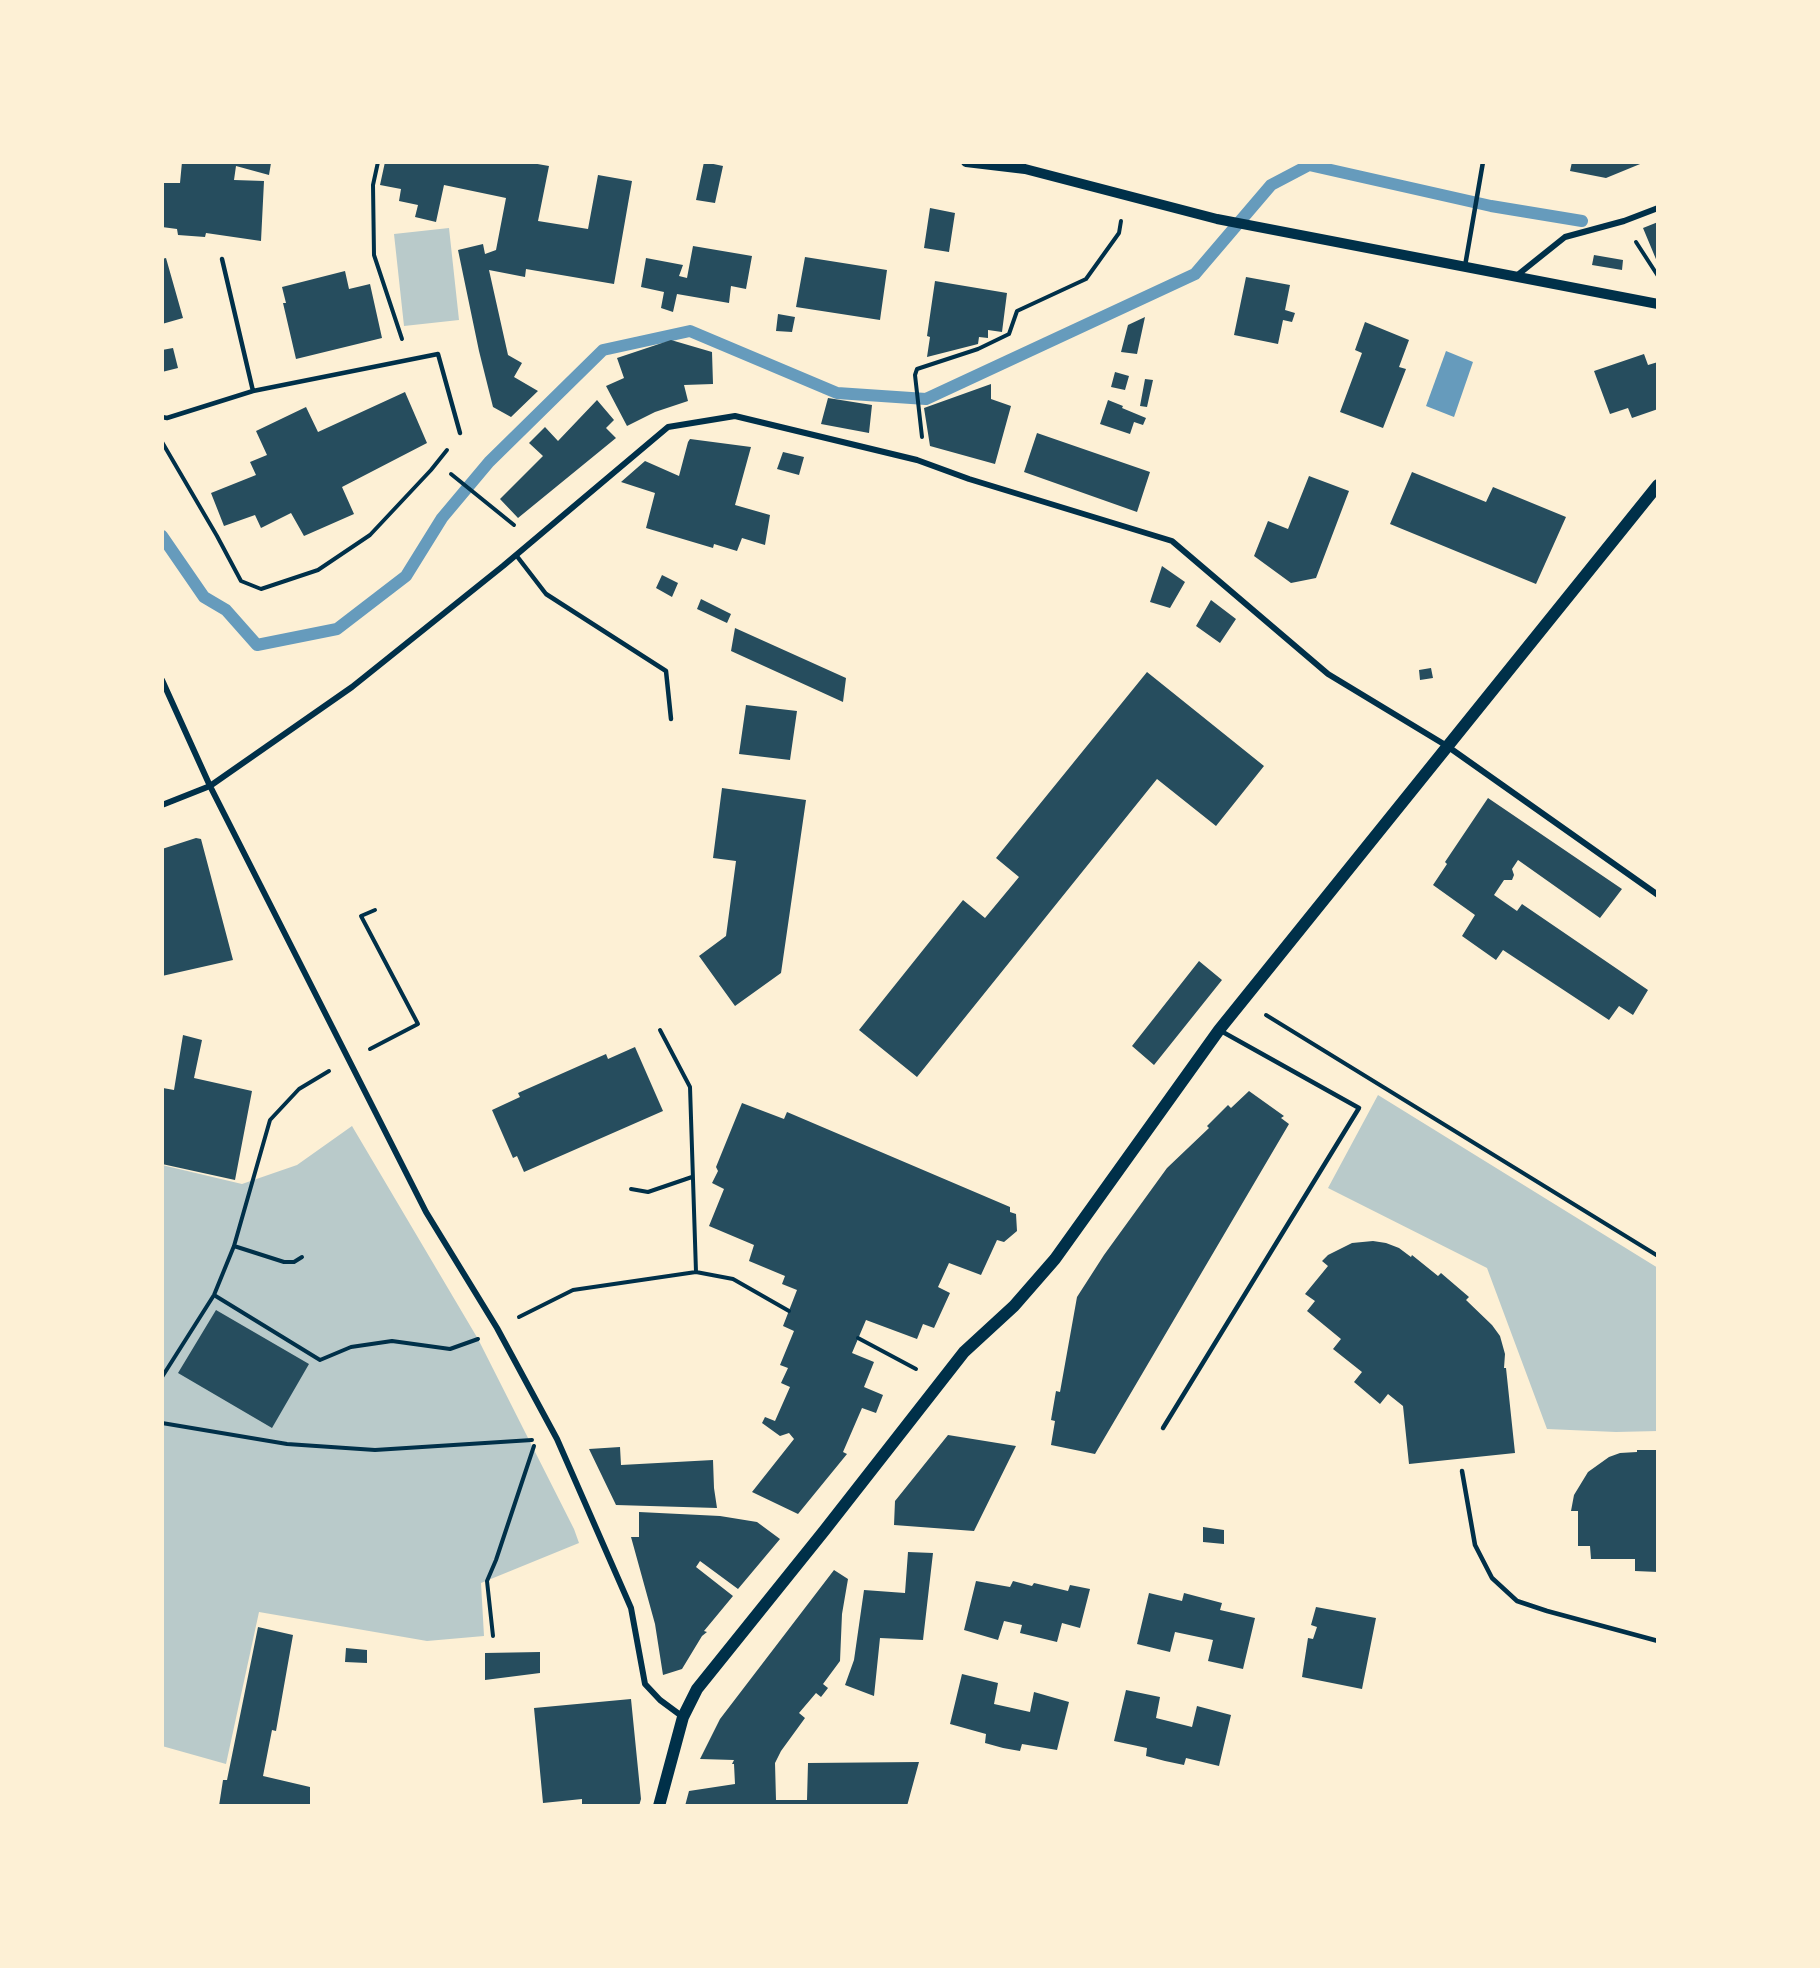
<!DOCTYPE html>
<html>
<head>
<meta charset="utf-8">
<style>
  body { margin:0 }
  #map { position:relative; width:1820px; height:1968px; overflow:hidden; background:#fdf0d5; font-family:"Noto Sans",sans-serif }
  canvas { display:block }
  .frame { position:absolute; inset:0; border:164px solid #fdf0d5; pointer-events:none }
</style>
</head>
<body>
<div id="map">
<canvas width="1820" height="1968"></canvas>
<div class="frame"></div>
</div>
<script>
const context = document.querySelector('canvas').getContext('2d');
context.lineJoin = 'round';
function fillPath(path, color) {
  context.fillStyle = color;
  context.fill(path, 'evenodd');
}
function strokePath(path, color, width, dash) {
  context.strokeStyle = color;
  context.lineWidth = width;
  context.lineCap = dash ? 'butt' : 'round';
  context.setLineDash(dash || []);
  context.stroke(path);
}
fillPath(new Path2D(`
  M 449,228 L 459,320 L 404,326 L 394,234 Z
  M 1378,1095 L 1658,1268 L 1658,1431 L 1616,1432 L 1547,1429 L 1487,1268 L 1328,1188 Z
  M 352,1126 L 478,1339 L 574,1529 L 579,1543 L 481,1583 L 484,1636 L 427,1641 L 259,1612 L 226,1764 L 162,1746 L 162,1165 L 242,1184 L 297,1165 Z`), '#b9caca');
fillPath(new Path2D(`
  M 1446,351 L 1473,362 L 1454,417 L 1426,406 Z`), '#669bbc');
strokePath(new Path2D(`
  M 162,536 L 204,597 L 226,610 L 257,645 L 337,629 L 406,576 L 442,518 L 489,462 L 603,350 L 690,331 L 837,393 L 926,399 L 1195,274 L 1271,185 L 1309,165 L 1491,206 L 1582,221`), '#669bbc', 12);
fillPath(new Path2D(`
  M 182,162 L 271,163 L 269,175 L 236,166 L 234,180 L 264,181 L 261,241 L 206,233 L 205,237 L 178,235 L 177,229 L 162,227 L 162,183 L 180,183 Z
  M 385,162 L 526,162 L 549,166 L 538,221 L 588,229 L 598,175 L 632,181 L 614,284 L 526,269 L 525,277 L 489,270 L 508,355 L 522,363 L 514,377 L 538,391 L 511,417 L 493,407 L 479,351 L 458,250 L 483,244 L 485,254 L 496,250 L 506,198 L 444,185 L 436,222 L 415,217 L 418,205 L 399,201 L 401,189 L 380,185 Z
  M 704,162 L 723,166 L 715,203 L 696,200 Z
  M 1572,162 L 1645,162 L 1606,178 L 1570,171 Z
  M 930,208 L 955,213 L 949,252 L 924,248 Z
  M 1658,222 L 1658,264 L 1643,228 Z
  M 693,246 L 752,256 L 746,289 L 731,286 L 729,303 L 677,294 L 673,312 L 661,308 L 664,292 L 641,287 L 646,258 L 683,265 L 679,276 L 687,278 Z
  M 1594,255 L 1623,260 L 1622,270 L 1592,265 Z
  M 805,257 L 887,270 L 880,320 L 796,307 Z
  M 166,258 L 183,318 L 162,324 L 162,259 Z
  M 345,271 L 349,289 L 370,284 L 382,338 L 296,359 L 283,303 L 286,303 L 282,287 Z
  M 1246,277 L 1290,285 L 1285,310 L 1295,313 L 1292,322 L 1283,320 L 1278,344 L 1234,335 Z
  M 935,281 L 1007,293 L 1002,332 L 988,330 L 988,338 L 979,337 L 978,344 L 927,357 L 930,337 L 927,336 Z
  M 778,314 L 795,317 L 792,332 L 776,331 Z
  M 1145,317 L 1137,354 L 1121,352 L 1128,325 Z
  M 1365,322 L 1409,340 L 1399,367 L 1406,369 L 1383,428 L 1340,412 L 1362,353 L 1355,350 Z
  M 671,340 L 712,352 L 713,384 L 684,385 L 688,401 L 655,412 L 627,426 L 606,386 L 624,378 L 617,358 Z
  M 173,348 L 178,368 L 162,372 L 162,350 Z
  M 1644,354 L 1648,365 L 1658,362 L 1658,409 L 1632,418 L 1628,408 L 1610,414 L 1594,371 Z
  M 1115,372 L 1129,376 L 1125,390 L 1111,387 Z
  M 1145,379 L 1153,380 L 1147,407 L 1140,406 Z
  M 991,384 L 991,399 L 1011,406 L 995,464 L 930,446 L 924,408 Z
  M 405,392 L 427,443 L 342,487 L 354,514 L 304,536 L 291,513 L 261,528 L 255,515 L 224,526 L 211,493 L 256,475 L 250,462 L 267,455 L 256,431 L 306,407 L 318,432 Z
  M 828,398 L 872,405 L 869,433 L 821,424 Z
  M 597,400 L 614,420 L 606,428 L 616,438 L 518,518 L 500,499 L 543,456 L 529,443 L 545,427 L 558,441 Z
  M 1108,400 L 1123,406 L 1122,408 L 1146,418 L 1143,425 L 1134,422 L 1130,434 L 1100,424 Z
  M 1037,433 L 1150,472 L 1137,512 L 1024,472 Z
  M 690,439 L 751,447 L 735,505 L 770,515 L 765,545 L 742,538 L 737,551 L 714,544 L 713,548 L 646,528 L 655,493 L 621,482 L 645,461 L 679,476 L 688,442 Z
  M 783,452 L 804,457 L 799,475 L 777,469 Z
  M 1412,472 L 1486,502 L 1493,487 L 1566,517 L 1536,584 L 1390,524 Z
  M 1309,476 L 1349,491 L 1316,578 L 1291,583 L 1254,556 L 1268,521 L 1288,529 Z
  M 1162,566 L 1185,582 L 1170,608 L 1150,602 Z
  M 662,575 L 678,583 L 672,597 L 656,588 Z
  M 701,599 L 731,614 L 727,623 L 697,609 Z
  M 1211,600 L 1236,619 L 1220,643 L 1196,626 Z
  M 735,628 L 846,678 L 843,702 L 731,651 Z
  M 1431,668 L 1433,678 L 1420,680 L 1419,670 Z
  M 1147,672 L 1264,766 L 1216,826 L 1157,779 L 917,1077 L 859,1030 L 963,900 L 985,918 L 1019,877 L 996,858 Z
  M 746,705 L 797,711 L 790,760 L 739,754 Z
  M 722,788 L 806,800 L 781,973 L 735,1006 L 699,956 L 726,936 L 736,861 L 713,858 Z
  M 1488,798 L 1622,889 L 1600,918 L 1518,860 L 1512,869 L 1514,875 L 1512,880 L 1504,880 L 1494,895 L 1517,911 L 1522,904 L 1648,990 L 1633,1015 L 1619,1006 L 1609,1020 L 1503,950 L 1496,960 L 1462,936 L 1475,915 L 1433,885 L 1447,864 L 1445,862 Z
  M 196,838 L 201,839 L 233,960 L 162,976 L 162,849 Z
  M 1199,961 L 1222,980 L 1154,1065 L 1132,1046 Z
  M 183,1035 L 202,1040 L 194,1078 L 252,1091 L 235,1180 L 162,1164 L 162,1094 L 163,1088 L 174,1090 Z
  M 635,1047 L 663,1111 L 524,1172 L 517,1156 L 513,1158 L 492,1110 L 520,1097 L 518,1093 L 606,1054 L 608,1059 Z
  M 1249,1091 L 1284,1116 L 1281,1118 L 1289,1124 L 1095,1454 L 1051,1445 L 1055,1421 L 1051,1420 L 1056,1391 L 1060,1392 L 1077,1297 L 1104,1255 L 1167,1168 L 1209,1128 L 1207,1126 L 1228,1105 L 1231,1108 Z
  M 742,1103 L 784,1119 L 787,1112 L 1010,1207 L 1010,1212 L 1016,1214 L 1017,1231 L 1004,1242 L 997,1240 L 981,1275 L 949,1263 L 938,1287 L 950,1293 L 934,1328 L 923,1324 L 917,1339 L 866,1320 L 852,1353 L 874,1362 L 864,1387 L 883,1395 L 876,1413 L 862,1408 L 843,1452 L 847,1454 L 798,1514 L 752,1492 L 794,1439 L 789,1433 L 780,1436 L 762,1423 L 765,1417 L 775,1421 L 790,1387 L 781,1383 L 788,1368 L 780,1365 L 794,1331 L 783,1326 L 797,1290 L 782,1284 L 785,1276 L 749,1261 L 754,1245 L 709,1226 L 724,1189 L 712,1183 L 718,1171 L 716,1167 Z
  M 1373,1241 L 1386,1243 L 1399,1248 L 1411,1257 L 1412,1255 L 1438,1276 L 1441,1273 L 1469,1297 L 1466,1300 L 1492,1325 L 1500,1336 L 1505,1354 L 1504,1368 L 1506,1368 L 1515,1453 L 1409,1464 L 1403,1406 L 1388,1394 L 1380,1404 L 1354,1382 L 1362,1372 L 1333,1349 L 1341,1339 L 1307,1311 L 1315,1301 L 1305,1294 L 1328,1266 L 1322,1261 L 1328,1255 L 1352,1243 Z
  M 216,1310 L 309,1364 L 272,1428 L 178,1373 Z
  M 948,1435 L 1016,1446 L 974,1531 L 894,1525 L 895,1501 Z
  M 620,1447 L 621,1465 L 713,1460 L 714,1488 L 717,1508 L 616,1505 L 589,1449 Z
  M 1637,1450 L 1658,1450 L 1658,1572 L 1635,1571 L 1635,1559 L 1591,1559 L 1590,1546 L 1578,1546 L 1578,1511 L 1571,1511 L 1574,1495 L 1588,1472 L 1609,1457 L 1620,1453 L 1637,1452 Z
  M 639,1512 L 720,1516 L 757,1522 L 780,1539 L 738,1589 L 700,1561 L 696,1567 L 733,1596 L 704,1631 L 707,1632 L 702,1636 L 682,1669 L 663,1675 L 655,1624 L 631,1537 L 639,1537 Z
  M 1203,1527 L 1224,1530 L 1224,1544 L 1203,1542 Z
  M 908,1552 L 933,1553 L 923,1640 L 880,1638 L 874,1696 L 845,1685 L 854,1660 L 864,1590 L 905,1593 Z
  M 834,1570 L 848,1579 L 842,1614 L 840,1661 L 823,1684 L 828,1688 L 821,1697 L 816,1693 L 799,1713 L 805,1718 L 781,1751 L 775,1763 L 776,1800 L 807,1800 L 808,1763 L 919,1762 L 907,1806 L 685,1806 L 689,1791 L 735,1784 L 734,1764 L 732,1764 L 734,1760 L 700,1759 L 720,1719 Z
  M 976,1581 L 1010,1587 L 1013,1581 L 1032,1586 L 1034,1583 L 1068,1591 L 1070,1585 L 1090,1589 L 1080,1628 L 1062,1623 L 1057,1642 L 1020,1633 L 1022,1625 L 1004,1621 L 998,1640 L 964,1630 Z
  M 1149,1593 L 1182,1601 L 1184,1593 L 1222,1603 L 1220,1610 L 1255,1618 L 1243,1669 L 1208,1661 L 1213,1640 L 1175,1632 L 1170,1652 L 1137,1644 Z
  M 1316,1607 L 1376,1618 L 1362,1689 L 1302,1677 L 1308,1638 L 1313,1639 L 1317,1627 L 1311,1625 Z
  M 258,1627 L 293,1635 L 276,1731 L 272,1730 L 263,1776 L 310,1787 L 310,1806 L 219,1806 L 223,1780 L 227,1780 Z
  M 346,1648 L 367,1650 L 367,1663 L 345,1662 Z
  M 540,1652 L 540,1673 L 485,1680 L 485,1653 Z
  M 962,1674 L 998,1683 L 994,1704 L 1030,1712 L 1034,1692 L 1069,1702 L 1057,1750 L 1022,1744 L 1020,1751 L 1003,1748 L 985,1743 L 986,1734 L 950,1724 Z
  M 1126,1690 L 1160,1697 L 1156,1718 L 1192,1727 L 1197,1706 L 1231,1715 L 1219,1766 L 1186,1758 L 1184,1765 L 1165,1761 L 1146,1756 L 1147,1748 L 1114,1741 Z
  M 631,1699 L 641,1799 L 639,1806 L 582,1806 L 582,1799 L 543,1803 L 534,1708 Z`), '#264d5e');
strokePath(new Path2D(`
  M 378,162 L 373,185 L 374,255 L 402,339
  M 1636,242 L 1658,276
  M 922,437 L 915,375 L 917,369 L 978,349 L 1009,334 L 1017,311 L 1086,279 L 1119,233 L 1121,221
  M 162,442 L 217,536 L 241,581 L 261,589 L 318,570 L 370,535 L 431,470 L 447,450
  M 451,474 L 514,525
  M 1266,1015 L 1658,1256
  M 660,1030 L 690,1087 L 696,1272 L 733,1279 L 789,1311
  M 370,1049 L 418,1024 L 361,916 L 375,910
  M 631,1189 L 648,1192 L 692,1177
  M 234,1246 L 284,1262 L 294,1262 L 302,1257
  M 214,1295 L 320,1360 L 351,1347 L 392,1341 L 450,1349 L 478,1339
  M 519,1317 L 573,1290 L 696,1272
  M 858,1338 L 916,1369
  M 162,1377 L 214,1295 L 234,1246 L 270,1120 L 299,1089 L 329,1071
  M 162,1423 L 287,1444 L 375,1450 L 532,1440
  M 493,1636 L 487,1581 L 496,1560 L 534,1446`), '#003049', 4);
strokePath(new Path2D(`
  M 222,259 L 253,391
  M 1465,266 L 1483,162
  M 162,417 L 167,418 L 253,391 L 438,354 L 460,433
  M 516,555 L 546,594 L 666,671 L 671,719
  M 1163,1428 L 1359,1108 L 1221,1031
  M 1462,1471 L 1475,1545 L 1492,1578 L 1517,1601 L 1547,1611 L 1658,1641`), '#003049', 4.5);
strokePath(new Path2D(`
  M 1515,277 L 1565,237 L 1624,221 L 1658,208
  M 162,680 L 210,786 L 426,1212 L 497,1328 L 557,1439 L 631,1608 L 645,1684 L 660,1700 L 683,1717
  M 162,805 L 210,786 L 352,687 L 503,566 L 668,427 L 735,416 L 917,460 L 969,479 L 1172,541 L 1328,674 L 1447,746 L 1658,895`), '#003049', 6);
strokePath(new Path2D(`
  M 966,162 L 1025,169 L 1217,219 L 1658,304`), '#003049', 10);
strokePath(new Path2D(`
  M 659,1806 L 683,1717 L 697,1689 L 824,1531 L 964,1352 L 1014,1306 L 1055,1259 L 1219,1030 L 1658,485`), '#003049', 12);
</script>
</body>
</html>
